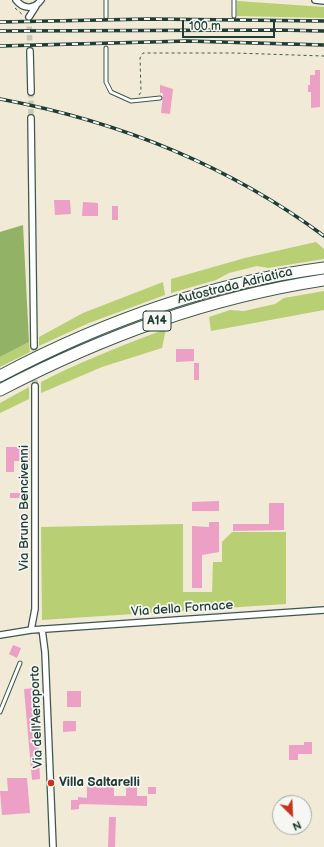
<!DOCTYPE html>
<html>
<head>
<meta charset="utf-8">
<style>
  body { margin:0 }
  #map { position:relative; width:324px; height:847px; overflow:hidden; background:#f0ead7; font-family:"Balsamiq Sans",sans-serif }
  canvas { display:block }
  .north { position:absolute; left:272px; top:795px; width:40px; height:40px; box-sizing:border-box; background:#f6f6f2; border:1px solid #a0aca6; border-radius:50%; rotate:156deg; font-size:11px; font-weight:700; line-height:16px; text-align:center; color:#1f3d34 }
  .north::after { content:''; display:block; margin:auto; width:14px; height:18px; background:#c8321e; clip-path:polygon(50% 0,100% 100%,50% 72%,0 100%) }
  .scale { position:absolute; left:182px; top:20px; width:93px; height:18px; box-sizing:border-box; border:2px solid #1f3d34; border-top:0; padding-left:5px; font-size:12px; line-height:14px; white-space:nowrap; color:#1f3d34; -webkit-text-stroke:3px #f6f6f2; paint-order:stroke }
</style>
</head>
<body>
<div id="map">
<canvas width="324" height="847"></canvas>
<div class="north">N</div>
<div class="scale">100 m</div>
</div>
<script>
const context = document.querySelector('canvas').getContext('2d');
context.lineJoin = 'round';
function fillPath(path, color) {
  context.fillStyle = color;
  context.fill(path, 'evenodd');
}
function strokePath(path, color, width, dash) {
  context.strokeStyle = color;
  context.lineWidth = width;
  context.lineCap = dash ? 'butt' : 'round';
  context.setLineDash(dash || []);
  context.stroke(path);
}
function label(font, color, halo, rows, align = 'center') {
  context.font = font + ' "Balsamiq Sans",sans-serif';
  context.lineWidth = 3.5;
  context.setLineDash([]);
  context.textBaseline = 'middle';
  context.strokeStyle = halo;
  context.fillStyle = color;
  for (const [text, x, y, turn = 0] of rows) {
    context.save();
    context.translate(x, y);
    context.rotate((+turn || 0) * Math.PI / 180);
    context.textAlign = isNaN(turn) ? turn : align;
    if (halo) context.strokeText(text, 0, 0);
    context.fillText(text, 0, 0);
    context.restore();
  }
}
fillPath(new Path2D(`
  M 237,1 L 324,7 L 324,18 L 237,16 Z
  M 316,242 L 324,249 L 324,259 L 268,268 L 257,266 L 229,273 L 216,280 L 171,293 L 171,279 L 245,258 Z
  M 163,282 L 165,295 L 89,323 L 39,346 L 39,337 L 83,313 Z
  M 324,291 L 324,310 L 211,331 L 209,317 L 230,310 L 244,311 L 275,304 L 284,298 Z
  M 166,329 L 162,348 L 102,367 L 41,393 L 41,382 C 82,361 123,345 166,329 Z
  M 29,342 L 30,352 L 0,367 L 0,357 Z
  M 29,387 L 29,399 L 0,413 L 0,403 Z
  M 183,524 L 183,592 L 212,592 L 213,562 L 222,562 L 222,542 L 232,532 L 286,532 L 286,604 L 42,620 L 41,527 Z`), '#b9cf73');
fillPath(new Path2D(`
  M 23,225 L 29,342 L 0,357 L 0,232 Z`), '#92b265');
fillPath(new Path2D(`
  M 315,70 L 320,70 L 320,107 L 311,108 L 311,92 L 308,92 L 308,85 L 310,85 L 310,75 L 315,75 Z
  M 160,85 L 173,89 L 170,114 L 161,113 L 163,93 L 160,93 Z
  M 54,200 L 70,200 L 71,214 L 55,215 Z
  M 83,202 L 98,203 L 98,216 L 82,216 Z
  M 112,206 L 118,206 L 118,220 L 112,220 Z
  M 176,349 L 194,349 L 194,361 L 176,362 Z
  M 194,363 L 199,363 L 199,380 L 194,380 Z
  M 6,447 L 30,447 L 30,461 L 14,461 L 14,472 L 6,472 Z
  M 10,493 L 22,493 L 22,498 L 10,498 Z
  M 219,501 L 219,511 L 192,511 L 192,502 Z
  M 269,503 L 284,503 L 284,530 L 233,531 L 233,524 L 269,524 Z
  M 209,522 L 219,522 L 219,552 L 202,555 L 202,588 L 192,588 L 192,526 L 209,527 Z
  M 13,645 L 21,648 L 17,658 L 9,654 Z
  M 36,688 L 40,779 L 32,780 L 24,689 Z
  M 67,691 L 81,691 L 81,707 L 67,707 Z
  M 63,721 L 76,721 L 76,731 L 63,732 Z
  M 304,742 L 312,742 L 312,754 L 298,754 L 298,760 L 289,760 L 289,745 L 304,745 Z
  M 7,778 L 27,778 L 30,813 L 2,815 L 0,791 L 8,791 Z
  M 87,780 L 114,780 L 114,796 L 126,796 L 126,787 L 137,787 L 137,796 L 147,796 L 147,806 L 81,804 L 79,805 L 79,809 L 71,810 L 71,800 L 78,800 L 78,797 L 87,798 Z
  M 148,787 L 156,787 L 156,794 L 148,794 Z
  M 109,817 L 116,817 L 115,847 L 108,847 Z`), '#eda0c5');
strokePath(new Path2D(`
  M 29,18 L 30,51
  M 31,92 L 31,118
  M 34,346 L 35,386`), '#c6c7b6', 5.5, [5.5, 3]);
const lane = new Path2D(`
  M 106,0 L 106,17
  M 234,0 L 234,16
  M 106,48 L 106,82 L 111,92 L 131,101 L 160,98
  M 0,712 L 20,663`);
const street = new Path2D(`
  M 16,0 C 23,9 34,10 41,0
  M 315,0 L 324,1
  M 29,17 L 36,6
  M 30,51 L 31,92
  M 31,118 L 34,346
  M 42,629 L 45,652 L 53,847
  M 31,630 L 35,609 L 35,386
  M 0,635 L 31,630 L 324,610`);
const highway = new Path2D(`
  M 0,376 C 102,322 209,283 324,268
  M 0,390 C 104,336 207,298 324,280`);
strokePath(lane, '#3e574c', 5);
strokePath(street, '#3e574c', 8);
strokePath(highway, '#3e574c', 13);
strokePath(new Path2D(`
  M 15,8 L 23,15
  M 139,95 L 141,92 L 140,58 L 143,53 L 234,53 L 324,56`), '#3e574c', 1, [3, 3]);
strokePath(lane, '#fff', 3);
strokePath(street, '#fff', 5.5);
strokePath(highway, '#fff', 11);
const rail = new Path2D(`
  M 0,22 L 150,19 L 324,21
  M 0,31 L 279,30 L 324,31
  M 0,46 L 187,41 L 324,45
  M 0,99 C 117,121 228,165 324,236`);
strokePath(rail, '#1f3d34', 3.5);
strokePath(rail, '#f6f6f2', 2, [6]);
for (const [x, y, r, color] of [
  [51,783,4,"#c8321e"]
]) {
  const dot = new Path2D();
  dot.arc(x, y, r, 0, 2 * Math.PI);
  context.fillStyle = color;
  context.fill(dot);
  strokePath(dot, '#f6f6f2', 1.5);
}
for (const [x, y, w] of [
  [157,321,28]
]) {
  const box = new Path2D();
  box.roundRect(x - w / 2, y - 10, w, 20, 3);
  context.fillStyle = '#f6f6f2';
  context.fill(box);
  strokePath(box, '#1f3d34', 1);
}
label('bold 12px', '#1f3d34', null, [
  ["A14",157,321]
]);
label('13px', '#1f3d34', '#f6f6f2', [
  ["Autostrada Adriatica",235,286,-14],
  ["Via Bruno Bencivenni",25,508,-90],
  ["Via della Fornace",182,609,-4],
  ["Via dell'Aeroporto",37,717,-92]
]);
label('bold 13px', '#1f3d34', '#f6f6f2', [
  ["Villa Saltarelli",59,783]
], 'left');
</script>
</body>
</html>
